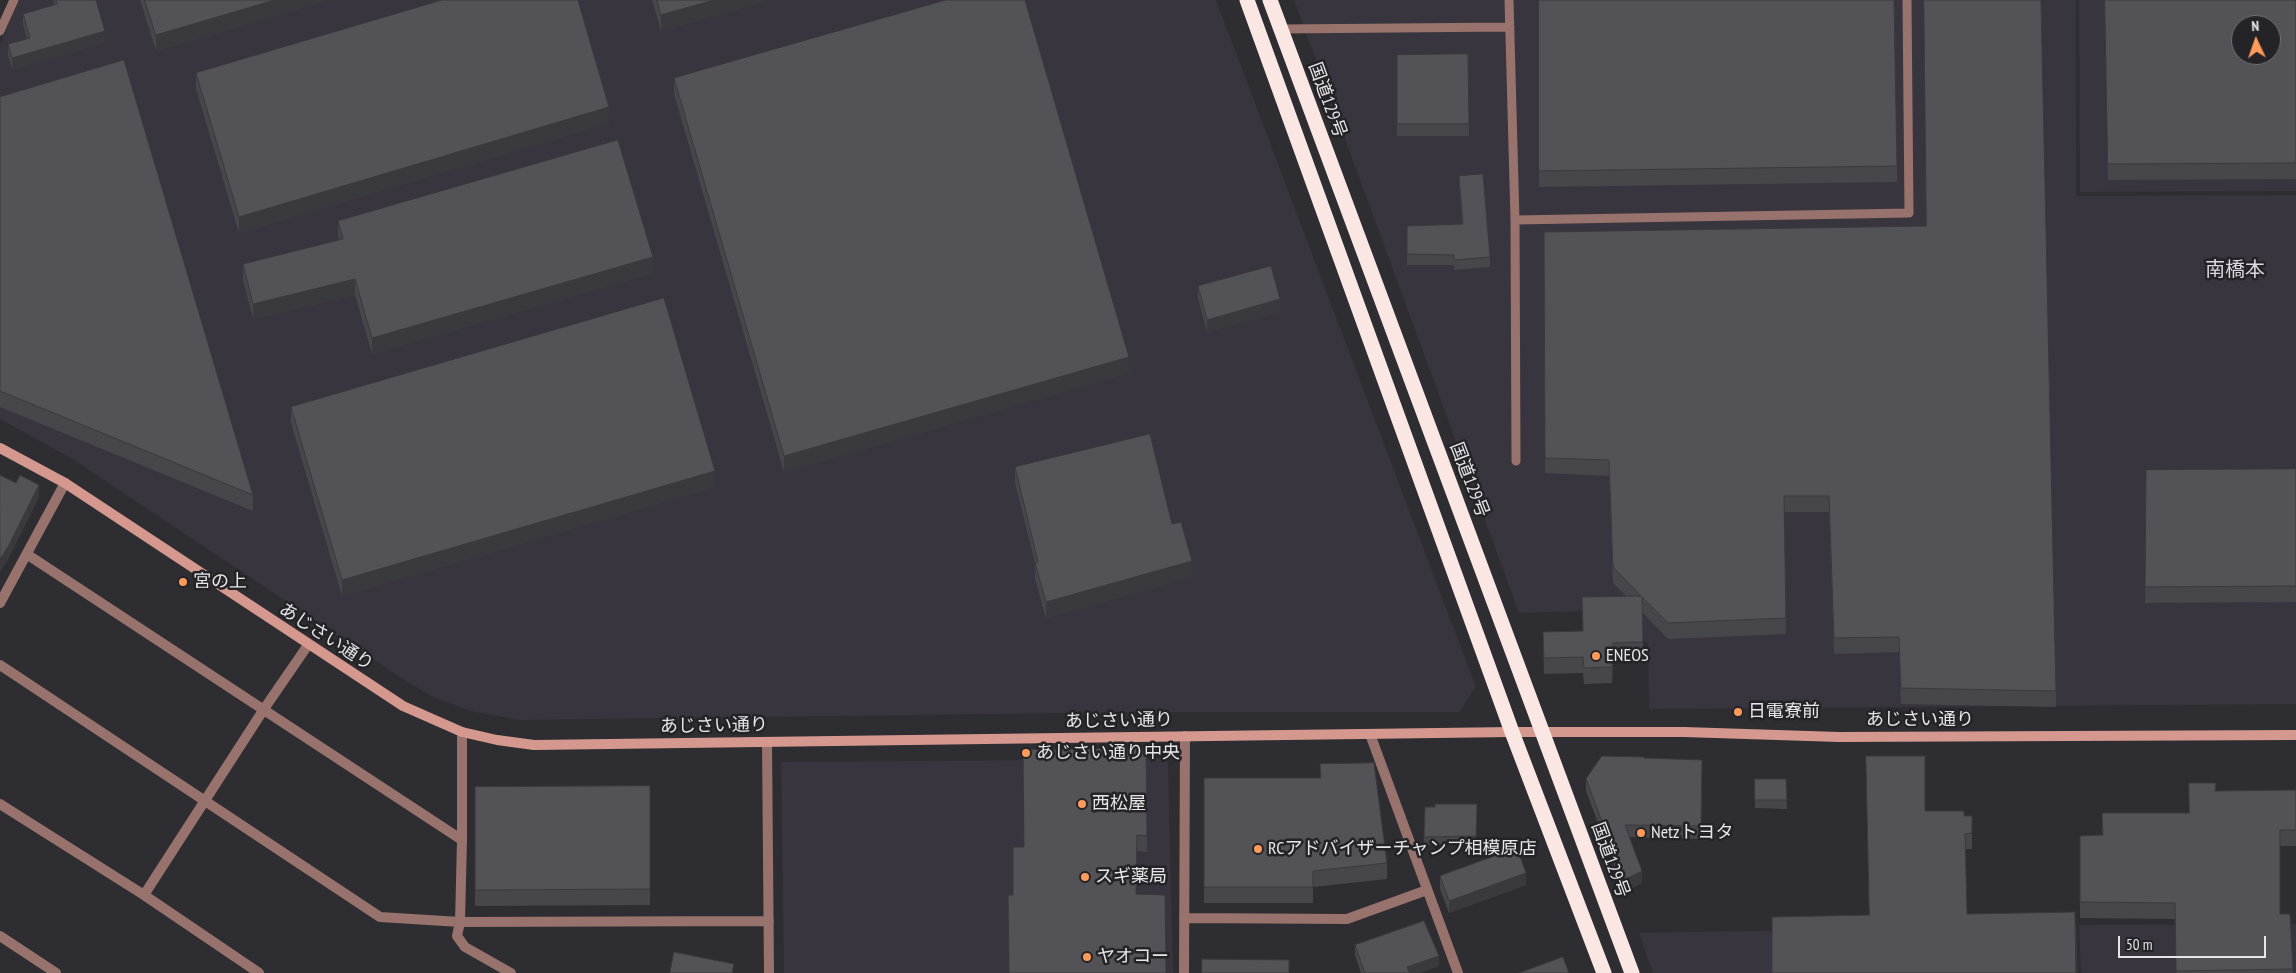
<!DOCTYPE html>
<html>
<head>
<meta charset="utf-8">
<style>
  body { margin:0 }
  #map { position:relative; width:2296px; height:973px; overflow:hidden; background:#2e2d31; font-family:"PT Sans Narrow",sans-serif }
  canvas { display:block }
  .north { position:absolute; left:2231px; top:15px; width:50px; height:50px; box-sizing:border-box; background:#242327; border:1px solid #727174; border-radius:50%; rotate:357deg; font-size:14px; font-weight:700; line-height:20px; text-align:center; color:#e6e5e8 }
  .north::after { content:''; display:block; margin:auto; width:18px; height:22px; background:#ff9b5a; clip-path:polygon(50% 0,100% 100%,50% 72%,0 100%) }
  .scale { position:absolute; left:2118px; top:936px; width:148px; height:22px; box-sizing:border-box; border:2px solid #e6e5e8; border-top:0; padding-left:6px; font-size:15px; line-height:18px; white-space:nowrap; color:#e6e5e8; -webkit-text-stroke:4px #242327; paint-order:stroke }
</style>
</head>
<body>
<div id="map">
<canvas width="2296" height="973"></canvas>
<div class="north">N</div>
<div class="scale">50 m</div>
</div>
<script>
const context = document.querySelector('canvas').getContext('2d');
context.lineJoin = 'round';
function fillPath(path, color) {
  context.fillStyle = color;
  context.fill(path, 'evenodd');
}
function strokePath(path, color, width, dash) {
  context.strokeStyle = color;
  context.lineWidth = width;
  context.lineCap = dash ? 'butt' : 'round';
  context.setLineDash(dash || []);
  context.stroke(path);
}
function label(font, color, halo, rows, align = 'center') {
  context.font = font + ' "PT Sans Narrow","Noto Sans JP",sans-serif';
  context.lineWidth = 5;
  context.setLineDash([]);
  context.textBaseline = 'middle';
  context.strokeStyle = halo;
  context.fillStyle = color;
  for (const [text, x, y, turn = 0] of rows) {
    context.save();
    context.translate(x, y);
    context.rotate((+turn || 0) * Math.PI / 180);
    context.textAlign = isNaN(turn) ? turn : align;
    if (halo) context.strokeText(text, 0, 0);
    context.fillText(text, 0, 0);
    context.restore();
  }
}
fillPath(new Path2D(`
  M 19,0 L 1216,0 L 1476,687 L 1459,712 L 1149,712 L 520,720 L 475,712 L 435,698 L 406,681 L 74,460 L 0,419 L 0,44 Z
  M 1294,0 L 2076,0 L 2076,196 L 2296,195 L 2296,704 L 1649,709 L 1648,644 L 1617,610 L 1519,613 Z
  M 2079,0 L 2296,0 L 2296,191 L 2080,192 ZM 2241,25 L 2271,25 L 2271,55 L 2241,55 Z
  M 1168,759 L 1173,973 L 784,973 L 781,762 Z
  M 2296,924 L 2296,973 L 2081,973 L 2079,925 Z
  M 2077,925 L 2078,973 L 1653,973 L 1639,933 Z`), '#38353e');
strokePath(new Path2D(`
  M 1509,0 L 1515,220 L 1516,461
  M 1281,29 L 1510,27
  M 0,31 L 14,0
  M 1515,220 L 1909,213 L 1907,0`), '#98726c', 9);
strokePath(new Path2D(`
  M 28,555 L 462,840
  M 0,603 L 65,483
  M 0,665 L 380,917 L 460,922 L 769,921
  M 462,732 L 462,840 L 460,922 L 457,936 L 465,947 L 511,973
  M 1370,734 L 1458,973
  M 767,742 L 769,973
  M 0,804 L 144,895 L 259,973
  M 144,895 L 264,709 L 308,645
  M 1184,918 L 1347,919 L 1427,890
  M 0,936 L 56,973
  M 1184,973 L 1185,736`), '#98726c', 10);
strokePath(new Path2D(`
  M 0,448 L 65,483 L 403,706 L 462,732 L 497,740 L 534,745 L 1512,732 L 1684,732 L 1839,737 L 2296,735`), '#d5988f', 10);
strokePath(new Path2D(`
  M 1247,0 L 1512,732 L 1604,973
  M 1270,0 L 1632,973`), '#fae7e4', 15);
fillPath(new Path2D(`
  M 53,0 L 96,0 L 105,42 L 12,70 L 8,55 L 8,44 L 27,39 L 23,25 L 23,14 L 54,5 Z
  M 140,0 L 329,0 L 156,51 Z
  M 652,0 L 770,0 L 661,31 Z
  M 1539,0 L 1897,166 L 1897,182 L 1539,187 Z
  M 2104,0 L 2296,0 L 2296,179 L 2108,180 Z
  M 1468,54 L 1469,136 L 1397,136 L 1397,55 Z
  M 196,73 L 609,123 L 239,233 L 196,89 Z
  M 674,78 L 1129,373 L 784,472 L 674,94 Z
  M 0,97 L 253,495 L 253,511 L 0,407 Z
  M 1459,176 L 1490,257 L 1490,267 L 1454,270 L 1454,265 L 1407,265 L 1407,226 L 1462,224 L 1459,186 Z
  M 338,221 L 653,273 L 372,354 L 355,295 L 253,319 L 243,279 L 243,264 L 339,240 L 338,236 Z
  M 1544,232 L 2056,691 L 2056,707 L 1901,704 L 1899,652 L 1834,654 L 1829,512 L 1784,512 L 1786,634 L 1668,639 L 1643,613 L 1643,658 L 1613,659 L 1612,683 L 1584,684 L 1583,673 L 1544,674 L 1543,632 L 1582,631 L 1626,596 L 1613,583 L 1609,476 L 1545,473 Z
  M 1198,286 L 1280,312 L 1207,332 L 1198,298 Z
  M 291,407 L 715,487 L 342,596 L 291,423 Z
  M 1015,467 L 1172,524 L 1192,577 L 1046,618 L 1035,579 L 1035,563 L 1015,483 Z
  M 2296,469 L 2296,602 L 2145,603 L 2146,470 Z
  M 1146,748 L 1147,852 L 1137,851 L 1024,847 Z
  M 1644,758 L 1702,760 L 1701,839 L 1630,837 L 1642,883 L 1624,892 L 1586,791 L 1586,779 Z
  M 1320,764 L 1387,863 L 1387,879 L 1313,887 L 1313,903 L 1204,903 L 1204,778 L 1320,778 Z
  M 1755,779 L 1786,779 L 1787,809 L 1755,808 Z
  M 650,786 L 650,905 L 475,906 L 475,787 Z
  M 2296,790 L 2296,846 L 2280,846 L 2280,914 L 2290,914 L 2293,973 L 2176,973 L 2175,919 L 2080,918 L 2080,836 L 2102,835 L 2102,813 L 2189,813 L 2215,791 Z
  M 1477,804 L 1476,844 L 1424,845 L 1425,807 L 1435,807 Z
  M 1925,811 L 1964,816 L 1972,816 L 1972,849 L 1965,849 L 1967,914 L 1868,915 Z
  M 1440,876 L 1526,885 L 1449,913 L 1440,889 Z
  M 1355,945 L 1439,966 L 1419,973 L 1361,973 L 1355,955 Z`), '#47474b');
fillPath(new Path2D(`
  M 275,0 L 329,0 L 156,51 L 156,35 Z
  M 714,0 L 770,0 L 661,31 L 661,15 Z
  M 105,31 L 105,42 L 12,70 L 12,58 Z
  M 609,107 L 609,123 L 239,233 L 239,217 Z
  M 653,257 L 653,273 L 372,354 L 372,338 Z
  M 355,279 L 355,295 L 253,319 L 253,304 Z
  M 1280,299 L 1280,312 L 1207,332 L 1207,320 Z
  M 1129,357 L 1129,373 L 784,472 L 784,456 Z
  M 715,471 L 715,487 L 342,596 L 342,580 Z
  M 39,485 L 39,498 L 8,560 L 0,572 L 0,559 Z
  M 1192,561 L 1192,577 L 1046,618 L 1046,602 Z
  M 1642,871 L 1642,883 L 1624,892 L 1624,880 Z
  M 1526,873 L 1526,885 L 1449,913 L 1449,901 Z
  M 1439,956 L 1439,966 L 1419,973 L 1407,973 L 1407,967 Z`), '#3a393d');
const building = new Path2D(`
  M 56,0 L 96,0 L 105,31 L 12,58 L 8,44 L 30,38 L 23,14 L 57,4 Z
  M 145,0 L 275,0 L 156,35 Z
  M 442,0 L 578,0 L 609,107 L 239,217 L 196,73 Z
  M 657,0 L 714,0 L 661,15 Z
  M 946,0 L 1025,0 L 1129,357 L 784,456 L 674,78 Z
  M 1539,0 L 1894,0 L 1897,166 L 1539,171 Z
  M 1924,0 L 2041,0 L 2056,691 L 1901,688 L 1899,637 L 1834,638 L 1829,496 L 1784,496 L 1786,618 L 1668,623 L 1642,597 L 1643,642 L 1613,643 L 1612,667 L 1584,668 L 1583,657 L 1544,658 L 1543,632 L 1583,631 L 1582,597 L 1641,596 L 1613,567 L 1609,460 L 1545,458 L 1544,232 L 1926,226 Z
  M 2105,0 L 2296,0 L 2296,163 L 2108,164 ZM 2241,25 L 2271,25 L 2271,55 L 2241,55 Z
  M 1468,54 L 1469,124 L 1397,124 L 1397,55 Z
  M 124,60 L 253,495 L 0,391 L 0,97 Z
  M 618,140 L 653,257 L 372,338 L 355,279 L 253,304 L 243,264 L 343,239 L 338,221 Z
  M 1483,174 L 1490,257 L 1454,260 L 1454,255 L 1407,254 L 1407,226 L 1463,224 L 1459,176 Z
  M 1271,266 L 1280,299 L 1207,320 L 1198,286 Z
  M 664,298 L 715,471 L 342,580 L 291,407 Z
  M 1150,434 L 1172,524 L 1181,522 L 1192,561 L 1046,602 L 1035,563 L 1038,562 L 1015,467 Z
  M 2296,469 L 2296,586 L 2145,587 L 2146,470 Z
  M 0,475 L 16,483 L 20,475 L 39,485 L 8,547 L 0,559 Z
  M 1146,748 L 1147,836 L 1137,835 L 1136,894 L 1165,895 L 1166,973 L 1009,973 L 1008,895 L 1013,895 L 1013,847 L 1024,847 L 1023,750 Z
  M 1602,756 L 1644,757 L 1644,758 L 1702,760 L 1701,826 L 1625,825 L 1642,871 L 1624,880 L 1586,779 Z
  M 1866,756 L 1925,756 L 1925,811 L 1964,811 L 1964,816 L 1972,816 L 1972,833 L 1965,834 L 1967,914 L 2075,912 L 2076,973 L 1772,973 L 1772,917 L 1869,915 Z
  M 1374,763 L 1387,863 L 1313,871 L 1313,887 L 1204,887 L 1204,778 L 1321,778 L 1320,764 Z
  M 1755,779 L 1786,779 L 1787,800 L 1755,800 Z
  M 2189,783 L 2216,783 L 2215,791 L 2296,790 L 2296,830 L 2280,830 L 2280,914 L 2290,914 L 2293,969 L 2176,971 L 2175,903 L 2080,902 L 2080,836 L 2103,835 L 2102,813 L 2189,813 Z
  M 650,786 L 650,889 L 475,890 L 475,787 Z
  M 1435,804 L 1477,804 L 1476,836 L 1424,837 L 1425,807 L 1435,807 Z
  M 1517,848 L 1526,873 L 1449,901 L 1440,876 Z
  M 1424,921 L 1439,956 L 1407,967 L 1410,973 L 1365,973 L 1355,945 Z
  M 674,952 L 734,964 L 732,973 L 670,973 Z
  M 1563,957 L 1569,973 L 1519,973 Z
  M 1202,959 L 1289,960 L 1289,973 L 1202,973 Z`);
fillPath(building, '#535257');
strokePath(building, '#3a393d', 1);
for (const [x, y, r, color] of [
  [183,582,5,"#ff9b5a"],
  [1596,656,5,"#ff9b5a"],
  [1738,712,5,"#ff9b5a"],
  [1026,753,5,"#ff9b5a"],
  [1082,804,5,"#ff9b5a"],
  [1641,833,5,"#ff9b5a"],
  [1258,849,5,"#ff9b5a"],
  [1085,877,5,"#ff9b5a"],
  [1087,957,5,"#ff9b5a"]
]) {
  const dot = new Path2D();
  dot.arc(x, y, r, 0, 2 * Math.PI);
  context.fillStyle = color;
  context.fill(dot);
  strokePath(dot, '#242327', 2);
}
label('18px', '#e6e5e8', '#242327', [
  ["国道129号",1327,100,70],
  ["国道129号",1469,480,69],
  ["あじさい通り",326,637,33],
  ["あじさい通り",1920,720],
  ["あじさい通り",1119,721,-1],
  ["あじさい通り",714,726,-1],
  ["国道129号",1610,860,70]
]);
label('18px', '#e6e5e8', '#242327', [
  ["宮の上",193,582],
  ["ENEOS",1606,656],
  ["日電寮前",1748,712],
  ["あじさい通り中央",1036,753],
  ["西松屋",1092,804],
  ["Netzトヨタ",1651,833],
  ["RCアドバイザーチャンプ相模原店",1268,849],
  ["スギ薬局",1095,877],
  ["ヤオコー",1097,957]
], 'left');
label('20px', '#dbd9df', '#242327', [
  ["南橋本",2235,270]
]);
</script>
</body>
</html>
